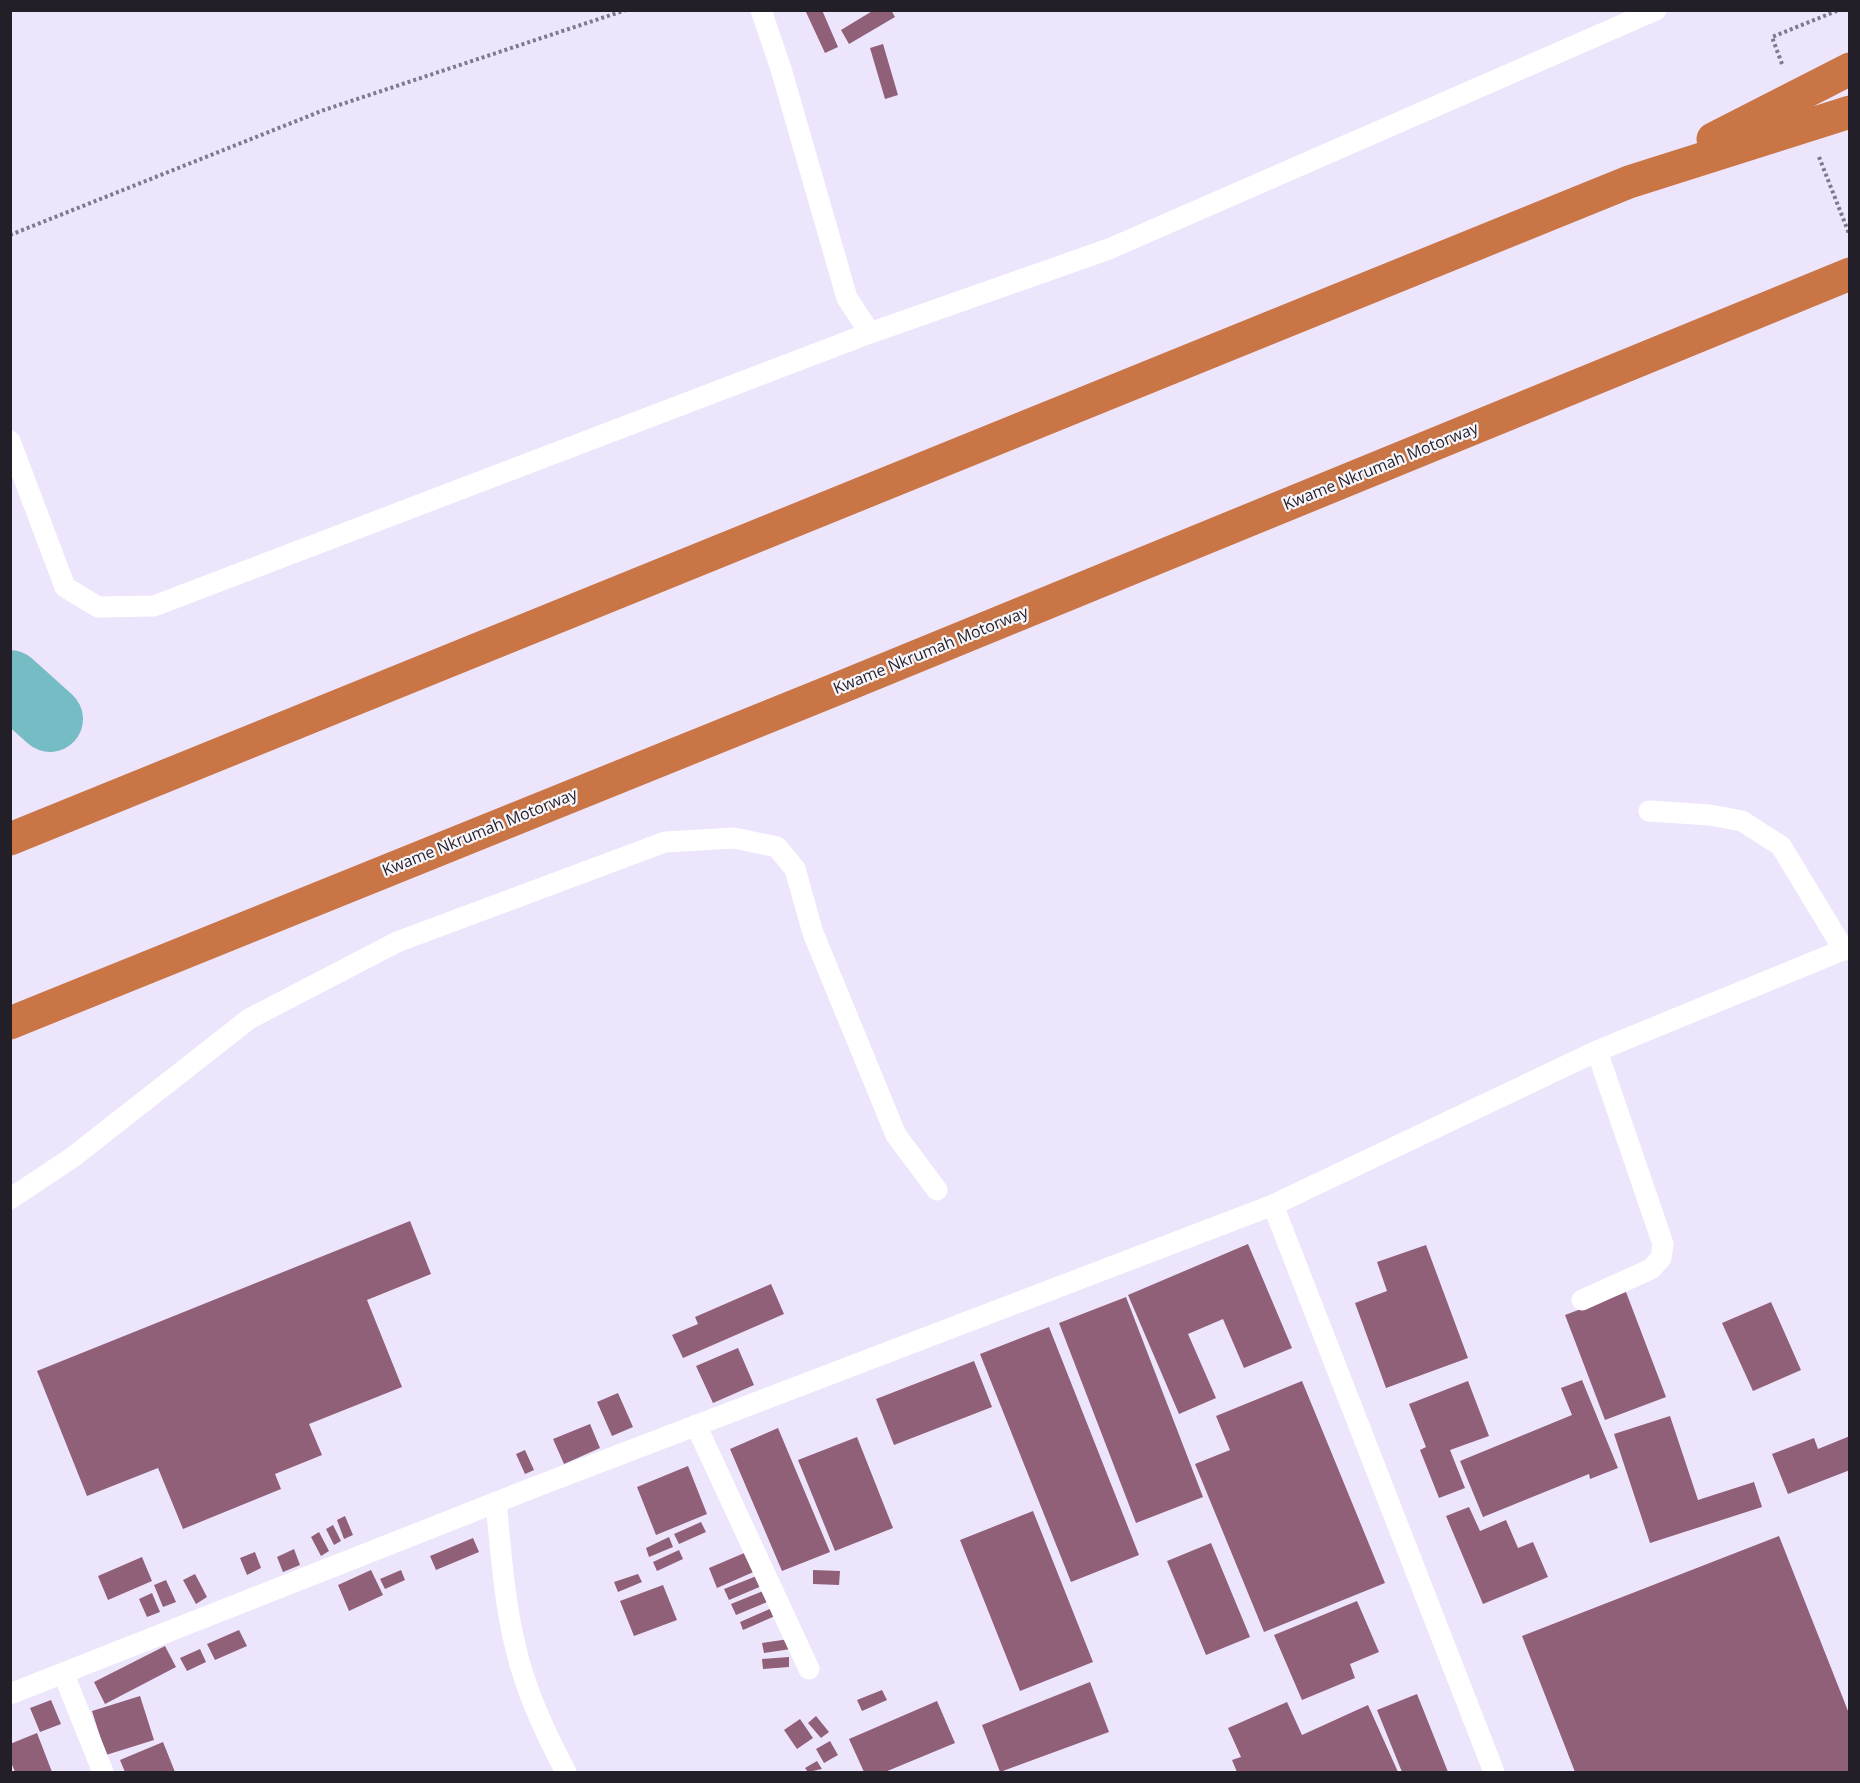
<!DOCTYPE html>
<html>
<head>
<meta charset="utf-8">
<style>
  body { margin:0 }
  #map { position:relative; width:1860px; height:1783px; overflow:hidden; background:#ede5fc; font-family:"Open Sans",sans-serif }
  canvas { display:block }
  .frame { position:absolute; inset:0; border:12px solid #231f29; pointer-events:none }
</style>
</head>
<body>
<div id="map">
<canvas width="1860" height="1783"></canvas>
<div class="frame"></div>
</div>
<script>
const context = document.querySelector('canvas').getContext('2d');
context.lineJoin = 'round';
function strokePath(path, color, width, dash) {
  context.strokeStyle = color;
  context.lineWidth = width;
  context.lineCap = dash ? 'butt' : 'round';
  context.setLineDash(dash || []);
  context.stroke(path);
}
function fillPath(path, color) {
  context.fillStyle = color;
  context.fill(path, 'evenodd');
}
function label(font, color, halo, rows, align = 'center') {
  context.font = font + ' "Open Sans",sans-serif';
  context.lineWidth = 4.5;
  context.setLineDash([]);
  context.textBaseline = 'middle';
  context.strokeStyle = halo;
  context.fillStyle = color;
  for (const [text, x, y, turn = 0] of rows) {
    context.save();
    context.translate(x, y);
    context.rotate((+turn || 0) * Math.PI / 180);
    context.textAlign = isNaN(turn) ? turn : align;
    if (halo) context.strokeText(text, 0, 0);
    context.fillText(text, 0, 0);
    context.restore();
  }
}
strokePath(new Path2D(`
  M 10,683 L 50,719`), '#76bcc4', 66);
fillPath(new Path2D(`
  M 805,10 L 822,10 L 838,47 L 825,53 Z
  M 874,10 L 891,10 L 895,17 L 849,44 L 841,30 Z
  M 883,44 L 898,95 L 885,99 L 870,48 Z
  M 410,1221 L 431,1274 L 367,1300 L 402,1387 L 309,1424 L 322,1455 L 275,1474 L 281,1489 L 183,1529 L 158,1468 L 87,1496 L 37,1371 Z
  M 1248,1244 L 1292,1348 L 1244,1368 L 1223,1319 L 1188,1334 L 1216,1398 L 1179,1414 L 1128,1295 Z
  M 1426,1245 L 1468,1358 L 1386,1388 L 1355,1303 L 1387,1291 L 1377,1262 Z
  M 771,1284 L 784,1314 L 683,1358 L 672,1335 L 698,1324 L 695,1317 Z
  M 1626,1292 L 1666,1397 L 1605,1420 L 1565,1315 Z
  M 1126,1297 L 1203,1497 L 1136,1523 L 1059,1323 Z
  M 1771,1302 L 1801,1370 L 1753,1391 L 1722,1323 Z
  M 1049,1327 L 1139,1555 L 1071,1582 L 980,1354 Z
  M 738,1348 L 754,1385 L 713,1403 L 696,1366 Z
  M 974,1361 L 992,1407 L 894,1445 L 876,1399 Z
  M 1582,1380 L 1618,1468 L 1590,1479 L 1589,1474 L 1483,1517 L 1460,1461 L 1572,1415 L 1561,1388 Z
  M 1302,1381 L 1385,1583 L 1264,1632 L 1195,1464 L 1230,1450 L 1216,1416 Z
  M 1468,1381 L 1489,1436 L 1450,1450 L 1465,1488 L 1439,1498 L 1420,1450 L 1426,1447 L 1409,1404 Z
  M 618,1393 L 633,1427 L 612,1436 L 597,1402 Z
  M 1670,1416 L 1698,1500 L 1754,1482 L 1762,1507 L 1650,1543 L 1614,1434 Z
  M 590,1424 L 600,1448 L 564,1464 L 553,1439 Z
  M 778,1428 L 830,1552 L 782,1571 L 730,1449 Z
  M 1850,1436 L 1850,1470 L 1788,1494 L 1772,1454 L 1814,1438 L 1818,1449 Z
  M 857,1437 L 893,1528 L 835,1551 L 798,1460 Z
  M 525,1450 L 534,1470 L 525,1474 L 516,1454 Z
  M 688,1466 L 707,1514 L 656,1535 L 637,1487 Z
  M 1469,1507 L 1480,1531 L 1506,1520 L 1518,1548 L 1533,1542 L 1548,1577 L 1483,1604 L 1446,1516 Z
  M 1033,1511 L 1093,1662 L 1020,1691 L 960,1540 Z
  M 345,1516 L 353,1535 L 344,1539 L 337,1520 Z
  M 701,1522 L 706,1532 L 679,1544 L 674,1534 Z
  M 333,1525 L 341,1541 L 334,1545 L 326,1529 Z
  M 319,1532 L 329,1551 L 321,1556 L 311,1537 Z
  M 1779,1536 L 1850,1716 L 1850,1772 L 1575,1772 L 1522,1636 Z
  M 669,1537 L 673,1547 L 649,1557 L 646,1548 Z
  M 473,1538 L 479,1552 L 436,1570 L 430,1556 Z
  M 1211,1543 L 1250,1637 L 1206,1655 L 1167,1561 Z
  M 294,1549 L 300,1565 L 283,1572 L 277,1557 Z
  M 679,1550 L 683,1559 L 657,1571 L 653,1562 Z
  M 749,1551 L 758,1570 L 717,1588 L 709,1568 Z
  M 255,1552 L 261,1568 L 247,1575 L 240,1558 Z
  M 142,1557 L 152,1581 L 108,1600 L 98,1576 Z
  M 371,1570 L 383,1595 L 349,1611 L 338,1585 Z
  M 401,1570 L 405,1580 L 385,1589 L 380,1579 Z
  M 813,1570 L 840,1571 L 839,1585 L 813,1584 Z
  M 195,1574 L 207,1597 L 196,1604 L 183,1580 Z
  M 638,1574 L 642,1582 L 618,1592 L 614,1582 Z
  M 759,1575 L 764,1585 L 729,1600 L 724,1589 Z
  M 166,1580 L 176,1602 L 163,1607 L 154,1585 Z
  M 663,1585 L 677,1620 L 634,1636 L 620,1601 Z
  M 768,1589 L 772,1600 L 736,1615 L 731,1604 Z
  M 152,1593 L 160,1612 L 147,1617 L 139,1599 Z
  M 1357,1601 L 1379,1652 L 1350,1664 L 1355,1678 L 1302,1700 L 1274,1635 Z
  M 772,1608 L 775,1616 L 743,1630 L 740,1622 Z
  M 239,1630 L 247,1646 L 215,1660 L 207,1644 Z
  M 789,1639 L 791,1649 L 764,1653 L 762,1643 Z
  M 165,1646 L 176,1667 L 105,1704 L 94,1682 Z
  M 200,1649 L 206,1662 L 187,1671 L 180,1658 Z
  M 789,1657 L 789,1667 L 763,1669 L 762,1659 Z
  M 1090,1682 L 1109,1732 L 1000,1772 L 982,1725 Z
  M 882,1690 L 887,1700 L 862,1711 L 857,1700 Z
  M 1417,1694 L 1448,1772 L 1402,1772 L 1377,1710 Z
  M 140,1696 L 154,1740 L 106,1755 L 92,1711 Z
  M 51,1700 L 61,1724 L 40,1732 L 30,1708 Z
  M 937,1701 L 955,1743 L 885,1772 L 864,1772 L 849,1739 Z
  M 1287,1702 L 1302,1735 L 1368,1705 L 1398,1772 L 1237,1772 L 1232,1760 L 1241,1757 L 1228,1728 Z
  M 816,1716 L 829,1732 L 821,1738 L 808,1723 Z
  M 800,1719 L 813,1738 L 797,1749 L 784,1730 Z
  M 37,1733 L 52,1772 L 15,1772 L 10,1760 L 10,1744 Z
  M 830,1741 L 838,1755 L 824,1763 L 816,1749 Z
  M 163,1742 L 175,1772 L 125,1772 L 120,1760 Z
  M 817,1761 L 822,1769 L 808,1772 L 805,1768 Z`), '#905f78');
strokePath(new Path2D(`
  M 1782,64 L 1772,37 L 1839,10
  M 1819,157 L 1850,236
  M 10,235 L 324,110 L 626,10`), '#7f7989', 4, [3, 3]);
strokePath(new Path2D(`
  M 761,10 L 781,69 L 847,298 L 870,333 L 1109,249 L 1656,10
  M 10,441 L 65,587 L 98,607 L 154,606 L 870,333
  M 1649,811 L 1710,815 L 1742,821 L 1781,846 L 1844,950
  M 10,1199 L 73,1157 L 249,1019 L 397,942 L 665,842 L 734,838 L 777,847 L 795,869 L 813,933 L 896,1135 L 937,1190
  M 1273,1205 L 1597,1051 L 1850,947
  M 1582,1300 L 1651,1269 L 1661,1258 L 1663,1244 L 1597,1051
  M 696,1425 L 809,1669
  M 496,1502 C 501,1551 504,1601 516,1649 C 526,1692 545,1733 566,1772
  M 64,1675 L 103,1772
  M 10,1694 L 535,1487 L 1273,1205 L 1494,1772`), '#fff', 21);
strokePath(new Path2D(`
  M 1713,139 L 1850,69
  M 10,839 L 1629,182 L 1850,112
  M 10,1023 L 849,684 L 1850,274`), '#ca7545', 33);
label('16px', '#231f29', '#f8f6fb', [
  ["Kwame Nkrumah Motorway",1381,467,-22],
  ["Kwame Nkrumah Motorway",931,651,-22],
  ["Kwame Nkrumah Motorway",480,833,-22]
]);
</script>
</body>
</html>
